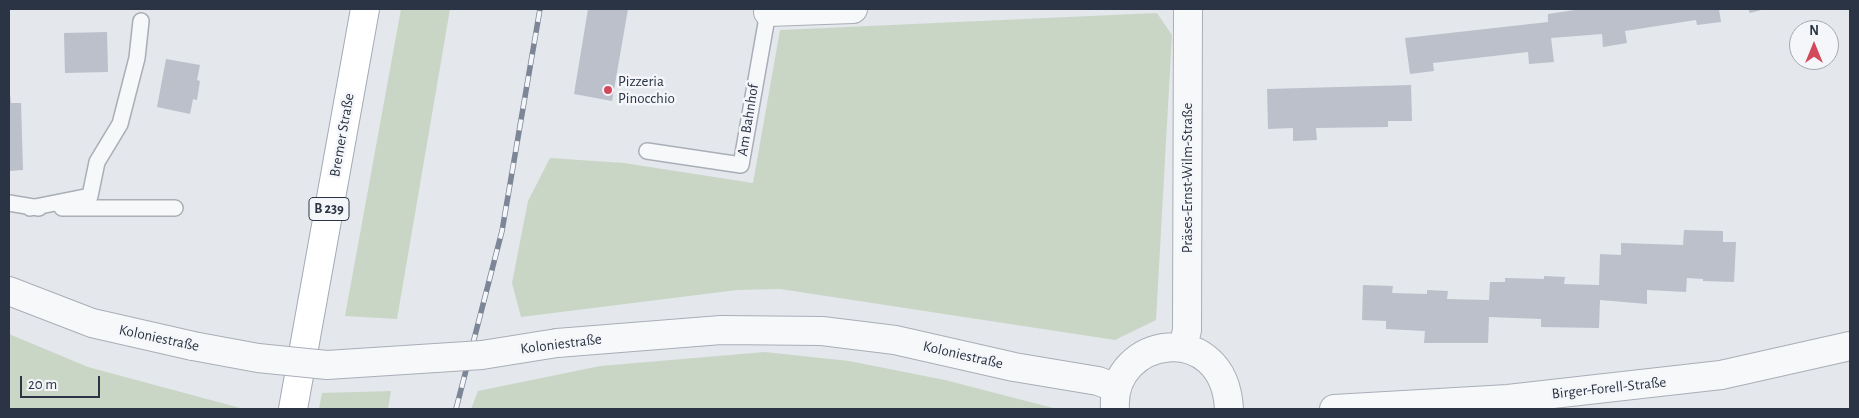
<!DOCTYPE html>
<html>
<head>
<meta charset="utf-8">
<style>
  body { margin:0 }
  #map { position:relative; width:1859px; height:418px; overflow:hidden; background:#e4e7ec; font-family:"Alegreya Sans",sans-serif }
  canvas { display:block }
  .frame { position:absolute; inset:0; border:10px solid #2b3445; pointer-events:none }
  .north { position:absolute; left:1789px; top:20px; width:50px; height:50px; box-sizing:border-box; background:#f4f6f9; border:1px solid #a4a8b1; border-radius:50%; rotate:0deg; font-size:14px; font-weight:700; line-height:20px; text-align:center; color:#2b3445 }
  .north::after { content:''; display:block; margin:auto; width:18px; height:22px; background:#d1495b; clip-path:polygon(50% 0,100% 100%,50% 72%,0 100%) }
  .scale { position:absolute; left:20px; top:376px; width:80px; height:22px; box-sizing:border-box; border:2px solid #2b3445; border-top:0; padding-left:6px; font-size:15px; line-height:18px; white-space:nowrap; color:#2b3445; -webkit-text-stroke:4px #f4f6f9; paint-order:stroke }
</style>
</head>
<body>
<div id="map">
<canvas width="1859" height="418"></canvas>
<div class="frame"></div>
<div class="north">N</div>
<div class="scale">20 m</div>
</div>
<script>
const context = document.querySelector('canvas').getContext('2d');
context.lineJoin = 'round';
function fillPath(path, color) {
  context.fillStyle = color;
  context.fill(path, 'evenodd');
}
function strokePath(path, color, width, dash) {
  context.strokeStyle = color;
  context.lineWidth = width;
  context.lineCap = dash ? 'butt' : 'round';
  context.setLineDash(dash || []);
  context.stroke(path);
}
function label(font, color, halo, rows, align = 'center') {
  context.font = font + ' "Alegreya Sans",sans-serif';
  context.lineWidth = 5;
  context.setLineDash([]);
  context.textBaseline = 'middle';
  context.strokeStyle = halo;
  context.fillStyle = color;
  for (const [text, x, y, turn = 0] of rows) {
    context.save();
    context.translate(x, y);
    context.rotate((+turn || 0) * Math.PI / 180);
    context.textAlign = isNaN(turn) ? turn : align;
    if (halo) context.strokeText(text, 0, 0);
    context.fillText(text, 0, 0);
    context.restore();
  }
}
fillPath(new Path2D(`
  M 401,9 L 450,9 L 397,319 L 345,316 Z
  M 1157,13 L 1172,35 L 1156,320 L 1115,340 L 780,289 L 737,290 L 521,317 L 512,283 L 528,201 L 550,158 L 624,163 L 753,183 L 780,30 Z
  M 9,334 L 88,367 L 244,409 L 9,409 Z
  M 765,352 L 849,361 L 945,380 L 1057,409 L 471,409 L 478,391 L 600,366 Z
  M 391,391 L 388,409 L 319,409 L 322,393 Z`), '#c9d6c5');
fillPath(new Path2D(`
  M 588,9 L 628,9 L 612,101 L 574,94 Z
  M 1581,9 L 1719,9 L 1721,22 L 1697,25 L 1696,20 L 1625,31 L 1627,43 L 1603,47 L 1602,34 L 1551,38 L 1554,62 L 1529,64 L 1528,52 L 1433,63 L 1434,71 L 1410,74 L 1405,38 L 1548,22 L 1548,14 Z
  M 1748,9 L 1765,9 L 1750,13 Z
  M 107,32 L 108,72 L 65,73 L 64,33 Z
  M 166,59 L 200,65 L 197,80 L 200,81 L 197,100 L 193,99 L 190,114 L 157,107 Z
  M 1411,85 L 1412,121 L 1388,121 L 1388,127 L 1316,128 L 1317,140 L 1293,141 L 1293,128 L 1268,129 L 1267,89 Z
  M 9,86 L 11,103 L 21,103 L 23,170 L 9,171 Z
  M 1684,230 L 1723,231 L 1723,242 L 1736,242 L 1734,282 L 1703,281 L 1703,279 L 1687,278 L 1686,292 L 1647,290 L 1647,304 L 1600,300 L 1599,328 L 1541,327 L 1541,319 L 1489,317 L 1488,343 L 1424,343 L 1425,331 L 1386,329 L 1386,321 L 1362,320 L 1363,285 L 1393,286 L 1392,293 L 1427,294 L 1427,290 L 1448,291 L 1447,299 L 1489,300 L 1490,282 L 1505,282 L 1505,278 L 1544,279 L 1544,276 L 1565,277 L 1564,284 L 1599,285 L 1600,254 L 1621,255 L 1621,243 L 1683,245 Z`), '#bbc0ca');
const service = new Path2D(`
  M 647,151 L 741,165 L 768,12 L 762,10
  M 9,203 L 39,208
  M 30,208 L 90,196 L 97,162 L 120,124 L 137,58 L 141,21
  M 62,208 L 175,208`);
const minor = new Path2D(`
  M 768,12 L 853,9
  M 9,291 L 92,323 L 193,346
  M 557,343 L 721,330 L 822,331 L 895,340 L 1014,367 L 1098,381 L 1117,388
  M 1183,348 L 1187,330 L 1188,9
  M 1115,409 C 1110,336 1224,318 1229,409
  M 1334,409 L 1508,399 L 1721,375 L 1850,346`);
const primary = new Path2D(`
  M 293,409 L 365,9`);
strokePath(service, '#a9aeb7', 18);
strokePath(minor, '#a9aeb7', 30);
strokePath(primary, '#a3abb8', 30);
strokePath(service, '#f7f8fa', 15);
strokePath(minor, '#f7f8fa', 28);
strokePath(primary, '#fff', 28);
const rail = new Path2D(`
  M 456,409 L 502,231 L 540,9`);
strokePath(rail, '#7d8696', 5.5);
strokePath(rail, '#f4f6f9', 4, [11]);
const minorBridge = new Path2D(`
  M 193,346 L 258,358 L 327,365 L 482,355 L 557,343`);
strokePath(minorBridge, '#a9aeb7', 30, []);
strokePath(minorBridge, '#f7f8fa', 28);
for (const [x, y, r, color] of [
  [608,90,5,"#d1495b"]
]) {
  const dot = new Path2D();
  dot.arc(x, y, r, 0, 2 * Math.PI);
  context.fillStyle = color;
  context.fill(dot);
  strokePath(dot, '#f4f6f9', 2);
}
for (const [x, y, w] of [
  [329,209,40]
]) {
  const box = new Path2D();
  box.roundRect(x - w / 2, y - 11.5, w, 23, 4);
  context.fillStyle = '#f4f6f9';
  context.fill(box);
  strokePath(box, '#2b3445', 1);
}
label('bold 14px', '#2b3445', null, [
  ["B 239",329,209]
]);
label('15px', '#2b3445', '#f4f6f9', [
  ["Pizzeria",618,81],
  ["Pinocchio",618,98]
], 'left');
label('15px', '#2b3445', '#f4f6f9', [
  ["Am Bahnhof",748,120,-81],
  ["Bremer Straße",342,135,-80],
  ["Präses-Ernst-Wilm-Straße",1187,178,-90],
  ["Koloniestraße",159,338,12],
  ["Koloniestraße",561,344,-7],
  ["Koloniestraße",963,355,13],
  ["Birger-Forell-Straße",1609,388,-6]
]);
</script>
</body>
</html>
